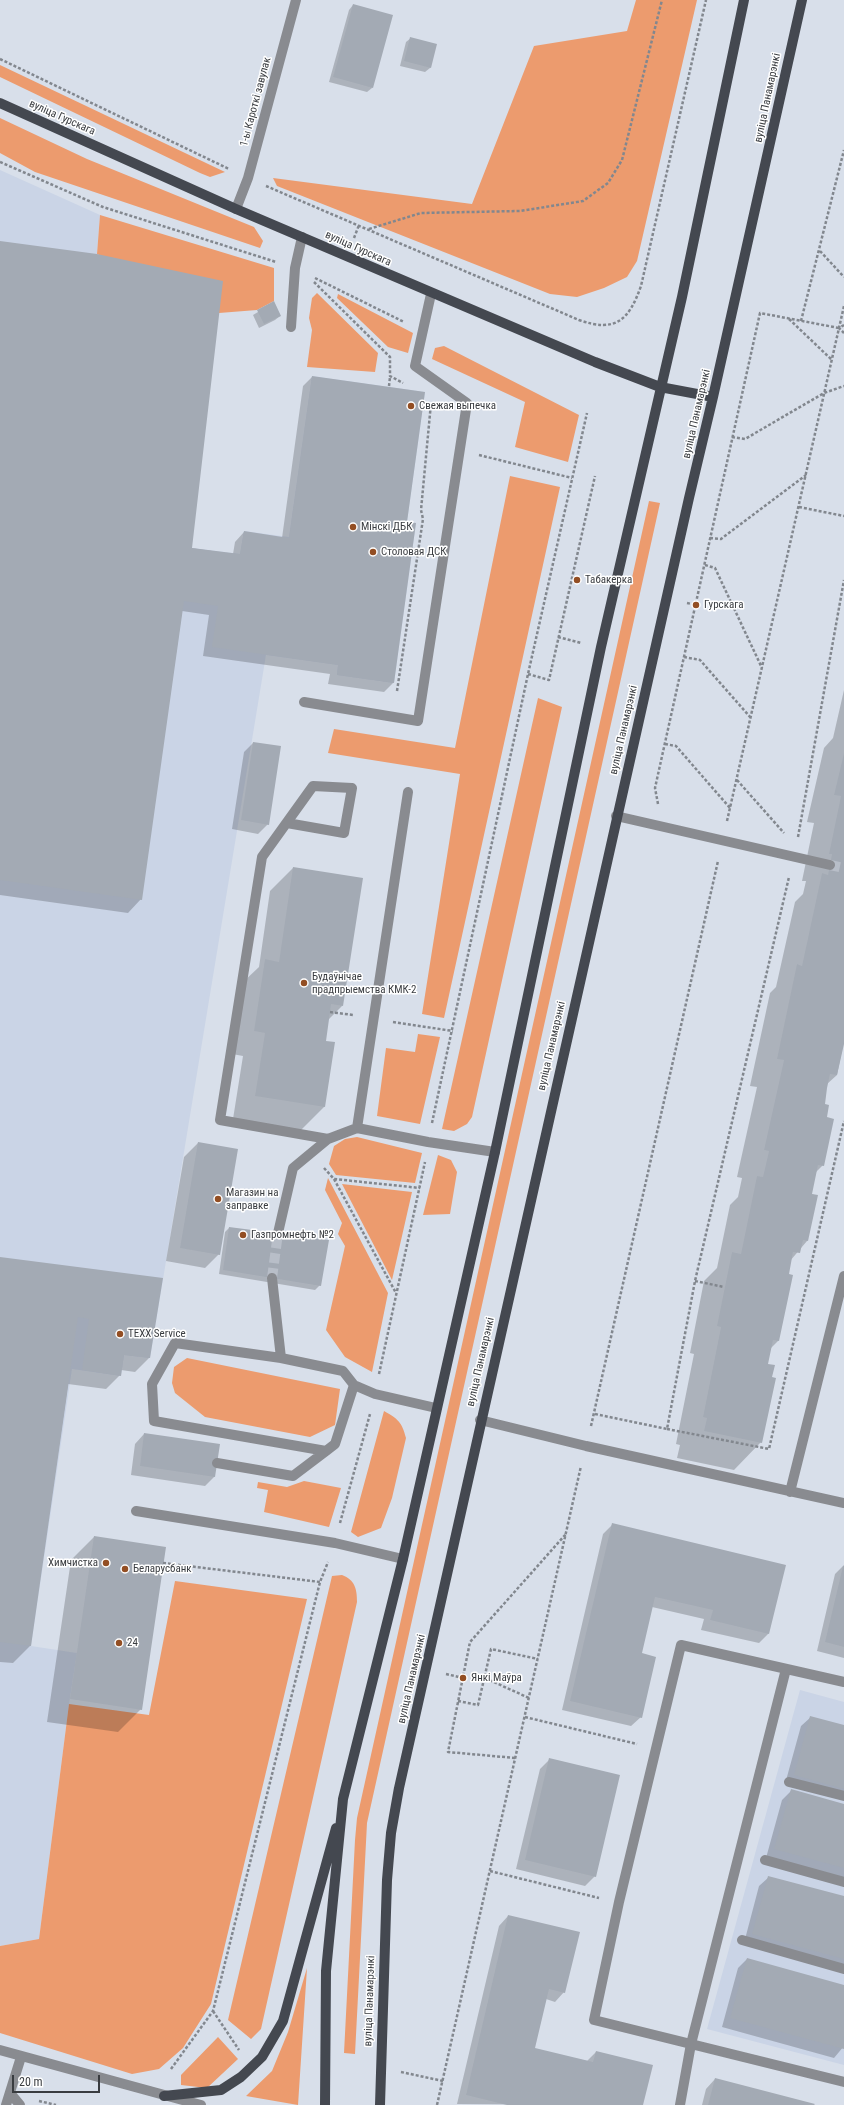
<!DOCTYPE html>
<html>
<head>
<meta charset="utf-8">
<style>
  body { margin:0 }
  #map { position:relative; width:844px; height:2105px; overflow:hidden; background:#d8dfea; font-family:"Roboto Condensed",sans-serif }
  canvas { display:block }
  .scale { position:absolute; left:12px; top:2075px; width:88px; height:18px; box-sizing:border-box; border:2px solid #393c40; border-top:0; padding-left:5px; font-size:12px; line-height:14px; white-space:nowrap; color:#393c40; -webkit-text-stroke:3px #fff; paint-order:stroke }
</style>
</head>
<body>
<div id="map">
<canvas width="844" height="2105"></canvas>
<div class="scale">20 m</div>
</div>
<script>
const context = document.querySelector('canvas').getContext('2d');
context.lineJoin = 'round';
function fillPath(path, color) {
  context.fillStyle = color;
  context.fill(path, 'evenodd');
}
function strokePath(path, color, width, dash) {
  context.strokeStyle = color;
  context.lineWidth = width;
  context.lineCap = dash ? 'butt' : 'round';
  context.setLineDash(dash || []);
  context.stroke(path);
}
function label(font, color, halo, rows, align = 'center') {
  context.font = font + ' "Roboto Condensed",sans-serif';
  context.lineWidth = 3;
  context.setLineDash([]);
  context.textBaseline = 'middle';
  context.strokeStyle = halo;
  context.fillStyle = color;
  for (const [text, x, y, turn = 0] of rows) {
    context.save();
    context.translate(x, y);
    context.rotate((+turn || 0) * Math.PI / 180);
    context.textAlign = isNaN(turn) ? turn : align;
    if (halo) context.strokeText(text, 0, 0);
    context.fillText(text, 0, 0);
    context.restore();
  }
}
fillPath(new Path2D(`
  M 0,170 L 100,215 L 97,254 L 192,548 L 240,554 L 244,531 L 289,537 L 312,376 L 425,392 L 407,522 L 416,523 L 394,683 L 337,675 L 338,665 L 266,655 L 150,1358 L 124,1355 L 121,1376 L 72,1369 L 31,1646 L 77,1653 L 69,1704 L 39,1939 L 0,1946 Z
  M 800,1690 L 844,1702 L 844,2065 L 707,2029 Z`), '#cad4e6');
fillPath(new Path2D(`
  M 636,0 L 697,0 L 637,261 L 627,277 L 604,288 L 577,297 L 550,294 L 277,186 L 273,178 L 472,204 L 534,46 L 627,31 Z
  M 0,65 L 225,172 L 210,177 L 200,173 L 0,77 Z
  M 0,118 L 87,159 L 254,227 L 263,241 L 260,248 L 35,172 L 0,153 Z
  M 100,215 L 274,268 L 274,301 L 257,310 L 219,313 L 97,254 Z
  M 317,293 L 378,353 L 375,372 L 307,367 L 312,330 L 309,318 L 312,298 Z
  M 338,294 L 413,333 L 408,353 L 388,347 L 337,298 Z
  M 444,346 L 579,415 L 568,462 L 515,447 L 525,402 L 432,359 L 435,348 Z
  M 510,476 L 560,487 L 444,1018 L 422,1014 L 460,774 L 328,753 L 334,729 L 455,748 Z
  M 649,501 L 660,503 L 367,1823 L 355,2054 L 344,2053 L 355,1840 L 357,1818 Z
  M 538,698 L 562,707 L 472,1117 L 467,1124 L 454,1131 L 442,1129 Z
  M 418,1034 L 440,1037 L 420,1124 L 377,1116 L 386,1048 L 415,1052 Z
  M 357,1137 L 422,1153 L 415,1183 L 336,1175 L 329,1164 L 334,1146 L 345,1139 Z
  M 438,1155 L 451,1160 L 457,1172 L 450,1214 L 423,1215 Z
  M 328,1178 L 388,1293 L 372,1372 L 345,1357 L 326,1330 L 345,1246 L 338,1234 L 342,1223 L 325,1190 Z
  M 342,1184 L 412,1192 L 392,1280 Z
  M 187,1358 L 340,1389 L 335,1425 L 310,1437 L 205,1417 L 175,1393 L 172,1383 L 174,1367 Z
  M 384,1411 C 398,1419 402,1422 406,1438 L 392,1498 L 381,1528 L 358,1537 L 351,1532 Z
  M 304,1481 L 341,1488 L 329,1527 L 264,1512 L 268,1490 L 257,1488 L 258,1482 L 287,1487 Z
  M 342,1575 C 355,1580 357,1589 357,1602 L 261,2029 L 251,2039 L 228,2020 L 332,1576 Z
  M 175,1581 L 307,1599 L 211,2004 L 183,2048 L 159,2069 L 132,2074 L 0,2033 L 0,1946 L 39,1939 L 69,1704 L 149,1715 Z
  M 307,1968 L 298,2105 L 246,2096 L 272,2071 L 288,2032 Z
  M 218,2037 L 238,2059 L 207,2088 L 181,2085 L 181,2075 Z`), '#ec9b6e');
fillPath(new Path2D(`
  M 353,5 L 372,88 L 367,92 L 329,82 L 349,10 Z
  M 411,38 L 436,45 L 430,68 L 425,72 L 400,66 L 406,42 Z
  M 0,242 L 191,548 L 233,554 L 235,542 L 244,532 L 282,538 L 303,386 L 312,377 L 406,523 L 393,683 L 384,692 L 328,684 L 330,674 L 203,656 L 209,615 L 182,611 L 141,899 L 128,913 L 0,895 Z
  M 273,303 L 280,316 L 275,320 L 259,328 L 253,315 Z
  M 844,690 L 844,1040 L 837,1075 L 827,1084 L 823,1104 L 826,1118 L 823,1165 L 816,1172 L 811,1194 L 817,1196 L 807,1241 L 790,1261 L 778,1341 L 770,1349 L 767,1364 L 761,1442 L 734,1470 L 677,1458 L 680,1445 L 676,1444 L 694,1354 L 690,1353 L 704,1281 L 717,1268 L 730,1205 L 738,1197 L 742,1178 L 737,1177 L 757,1087 L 750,1086 L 770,993 L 776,987 L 795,902 L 803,894 L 806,881 L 802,881 L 814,823 L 807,822 L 824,748 L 833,738 Z
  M 253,743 L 268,824 L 258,834 L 232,829 L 244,752 Z
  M 293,868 L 342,1006 L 328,1020 L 324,1042 L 324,1107 L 301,1130 L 233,1119 L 243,1056 L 232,1054 L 242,983 L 259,967 L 270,891 Z
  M 198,1143 L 219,1254 L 205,1268 L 166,1261 L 184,1157 Z
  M 229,1228 L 320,1285 L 315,1290 L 219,1274 L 225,1232 Z
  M 0,1258 L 162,1279 L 149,1358 L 135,1372 L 121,1370 L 120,1375 L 106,1389 L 68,1384 L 30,1646 L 13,1663 L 0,1662 Z
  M 144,1434 L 215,1476 L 205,1486 L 131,1475 L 135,1444 Z
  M 613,1524 L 785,1566 L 768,1634 L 759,1643 L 701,1630 L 704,1619 L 652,1607 L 640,1654 L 641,1717 L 631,1726 L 562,1710 L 603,1534 Z
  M 94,1537 L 141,1709 L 118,1732 L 47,1722 L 71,1560 Z
  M 844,1565 L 844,1658 L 817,1651 L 835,1574 Z
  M 811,1717 L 844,1726 L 844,1800 L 785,1784 L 801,1726 Z
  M 550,1759 L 595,1876 L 585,1886 L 516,1869 L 540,1769 Z
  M 791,1791 L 844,1805 L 844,1880 L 766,1858 L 782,1800 Z
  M 769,1877 L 844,1897 L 844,1970 L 744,1943 L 759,1886 Z
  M 508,1916 L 564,1992 L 555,2002 L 546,1999 L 534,2049 L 587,2061 L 596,2052 L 642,2105 L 457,2104 L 499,1926 Z
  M 747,1959 L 844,1986 L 844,2046 L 834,2058 L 722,2027 L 738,1968 Z
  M 715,2079 L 813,2105 L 702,2105 L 706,2089 Z`), '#0003');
fillPath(new Path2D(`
  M 353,4 L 393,15 L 373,88 L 333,77 Z
  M 410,37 L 437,44 L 431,68 L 404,61 Z
  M 0,241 L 97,254 L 223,281 L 192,548 L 240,554 L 244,531 L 289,538 L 312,376 L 425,392 L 407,522 L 416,523 L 394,683 L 337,675 L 338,665 L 212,647 L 218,606 L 184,601 L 142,900 L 0,880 Z
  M 274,301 L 281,316 L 264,324 L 257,310 Z
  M 253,742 L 281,746 L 269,825 L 241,820 Z
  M 844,753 L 844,1044 L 837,1075 L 830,1074 L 827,1088 L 825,1104 L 829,1105 L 827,1117 L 834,1119 L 824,1166 L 818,1165 L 812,1194 L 818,1195 L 808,1241 L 803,1240 L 800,1253 L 793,1252 L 789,1274 L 793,1275 L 779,1341 L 773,1340 L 768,1364 L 775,1365 L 772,1377 L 776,1378 L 762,1443 L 704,1431 L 707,1418 L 703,1417 L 721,1327 L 717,1326 L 732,1252 L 741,1254 L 757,1176 L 763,1177 L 769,1151 L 764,1150 L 784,1060 L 777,1059 L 797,964 L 802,966 L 822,873 L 828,875 L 832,854 L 829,854 L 841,796 L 834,795 Z
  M 293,867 L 363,878 L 343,1006 L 331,1004 L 330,1012 L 326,1041 L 335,1042 L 325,1107 L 255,1096 L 265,1033 L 254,1031 L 265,959 L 279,962 Z
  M 198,1142 L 238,1149 L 220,1255 L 180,1248 Z
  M 229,1227 L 329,1240 L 321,1286 L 223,1270 Z
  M 0,1257 L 163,1278 L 150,1358 L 124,1355 L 121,1376 L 82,1370 L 89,1319 L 78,1317 L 31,1646 L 0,1642 Z
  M 144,1433 L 220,1444 L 215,1477 L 140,1466 Z
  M 612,1523 L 786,1565 L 769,1634 L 710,1620 L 713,1610 L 655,1597 L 642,1653 L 656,1657 L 642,1718 L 570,1701 Z
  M 94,1536 L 166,1547 L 142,1710 L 70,1699 Z
  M 843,1566 L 844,1566 L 844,1647 L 825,1642 Z
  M 810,1716 L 844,1725 L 844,1789 L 794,1775 Z
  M 549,1758 L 620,1775 L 596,1877 L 525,1860 Z
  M 791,1789 L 844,1804 L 844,1868 L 774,1849 Z
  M 768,1876 L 844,1896 L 844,1959 L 752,1934 Z
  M 508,1915 L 580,1932 L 565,1993 L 549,1989 L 535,2048 L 593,2062 L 596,2051 L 653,2065 L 643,2105 L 507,2105 L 466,2095 Z
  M 747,1958 L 844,1985 L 844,2049 L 730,2018 Z
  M 715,2078 L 815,2104 L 814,2105 L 708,2105 Z`), '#a3aab4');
strokePath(new Path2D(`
  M 830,865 L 844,868
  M 272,1278 L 278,1233`), '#b8bec8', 10, [10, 5]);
strokePath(new Path2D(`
  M 0,59 L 229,169
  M 0,162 L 103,207 L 276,262
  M 266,186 L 579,320 C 616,333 629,320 641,286 L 706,0
  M 369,229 L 421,213 L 520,211 L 583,201 L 608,183 L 622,160 L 662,0
  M 354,238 L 359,225
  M 820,251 L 844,277
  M 315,278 L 404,322
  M 314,282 L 390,357 L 390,376 L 403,383
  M 789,319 L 832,360
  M 801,321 L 844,150
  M 844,325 L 839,328 L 844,333
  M 389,386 L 390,377
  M 732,437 L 745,439 L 824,393 L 844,386
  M 479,455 L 572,478
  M 799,507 L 844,516
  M 710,538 L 721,539 L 806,475
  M 705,565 L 715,568 L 762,668
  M 687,603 L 696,605
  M 558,637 L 581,643
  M 684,657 L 700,660 L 751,718
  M 528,674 L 549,680 L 595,476
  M 397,691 L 423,519 L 421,510 L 431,403
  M 665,744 L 676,746 L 730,808
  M 737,780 L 784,833
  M 658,804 L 655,788 L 760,313 L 839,328
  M 727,821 L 844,306
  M 798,837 L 844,580
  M 330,1012 L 353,1015
  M 393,1022 L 453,1031
  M 432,1123 L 528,674 L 587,413
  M 324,1168 L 334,1179 L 420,1188
  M 334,1179 L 396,1293
  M 695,1281 L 724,1287
  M 379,1374 L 425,1162
  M 595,1414 L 667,1429 L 695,1281 L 789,877
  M 591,1426 L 718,861
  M 667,1429 L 769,1449 L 844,1121
  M 340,1523 L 370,1414
  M 163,1563 L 320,1582
  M 446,1674 L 463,1678
  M 485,1678 L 529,1698
  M 458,1701 L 478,1705 L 491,1649 L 538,1659
  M 525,1717 L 637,1744
  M 515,1758 L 448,1752 L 470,1642 L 566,1534
  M 490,1871 L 599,1898
  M 213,2011 L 239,2050
  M 171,2069 L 213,2011 L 320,1582 L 328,1562
  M 401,2072 L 443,2081
  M 39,2101 L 56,2105
  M 437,2105 L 581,1466`), '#82878e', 2.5, [3, 2]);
strokePath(new Path2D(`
  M 236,209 L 248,178 L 296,0
  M 291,327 L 295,268 L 302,237
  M 304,702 L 418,721 L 467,403 L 415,366 L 431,294
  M 616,816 L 830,865
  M 287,823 L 344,833 L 352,788 L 313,786 L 262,857 L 220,1120 L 328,1139
  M 357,1128 L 408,792
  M 278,1233 L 293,1168 L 328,1139 L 357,1128 L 428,1142 L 495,1152
  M 272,1278 L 281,1358 L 343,1371 L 354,1385 L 375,1394 L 436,1408
  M 281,1358 L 175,1343 L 152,1384 L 154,1421 L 326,1451 L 335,1444 L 354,1385
  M 480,1420 L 586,1446 L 844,1503
  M 217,1463 L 293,1476 L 326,1451
  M 790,1492 L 844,1276
  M 136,1511 L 335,1543 L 403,1559
  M 844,1682 L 681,1645 L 619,1902 L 594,2020 L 844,2082
  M 789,1782 L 844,1796
  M 765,1860 L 844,1882
  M 742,1940 L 844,1969
  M 0,2050 L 201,2105
  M 10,2093 L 20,2105
  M 6,2105 L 21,2057
  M 680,2105 L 691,2044 L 786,1669`), '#898b90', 10);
strokePath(new Path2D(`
  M 0,103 L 236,209 L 595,362 L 660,387 L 713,397
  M 164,2096 L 221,2090 L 241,2077 L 262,2057 L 283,2021 L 336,1828
  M 325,2105 L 326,1971 L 343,1799 L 403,1559 L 495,1152 L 601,647 L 682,297 L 744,0
  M 380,2105 L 387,1880 L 391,1833 L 399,1788 L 689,498 L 713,397 L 802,0`), '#444850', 10);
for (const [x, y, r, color] of [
  [411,406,4,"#934e23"],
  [353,527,4,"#934e23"],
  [373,552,4,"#934e23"],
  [577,580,4,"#934e23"],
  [696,605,4,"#934e23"],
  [304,983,4,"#934e23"],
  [218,1199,4,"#934e23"],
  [243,1235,4,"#934e23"],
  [120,1334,4,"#934e23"],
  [106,1563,4,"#934e23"],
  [125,1569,4,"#934e23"],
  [119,1643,4,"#934e23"],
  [463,1678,4,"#934e23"]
]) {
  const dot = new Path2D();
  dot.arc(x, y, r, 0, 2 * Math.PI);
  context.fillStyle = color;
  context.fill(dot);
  strokePath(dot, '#fff', 1.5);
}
label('11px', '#393c40', '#fff', [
  ["вуліца Панамарэнкі",768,98,-78],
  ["1-ы Кароткі завулак",256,102,-75],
  ["вуліца Гурскага",62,118,24],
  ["вуліца Гурскага",358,249,24],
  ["вуліца Панамарэнкі",697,414,-77],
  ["вуліца Панамарэнкі",624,730,-77],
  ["вуліца Панамарэнкі",552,1046,-77],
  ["вуліца Панамарэнкі",481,1362,-77],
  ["вуліца Панамарэнкі",412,1679,-77],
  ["вуліца Панамарэнкі",370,2001,-88]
]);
label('11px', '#393c40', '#fff', [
  ["Свежая выпечка",419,406],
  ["Мінскі ДБК",361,527],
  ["Столовая ДСК",381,552],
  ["Табакерка",585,580],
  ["Гурскага",704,605],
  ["Будаўнічае",312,977],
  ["прадпрыемства КМК-2",312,990],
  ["Магазин на",226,1193],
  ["заправке",226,1206],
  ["Газпромнефть №2",251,1235],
  ["TEXX Service",128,1334],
  ["Химчистка",98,1563,"right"],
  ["Беларусбанк",133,1569],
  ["24",127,1643],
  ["Янкі Маўра",471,1678]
], 'left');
</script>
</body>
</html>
